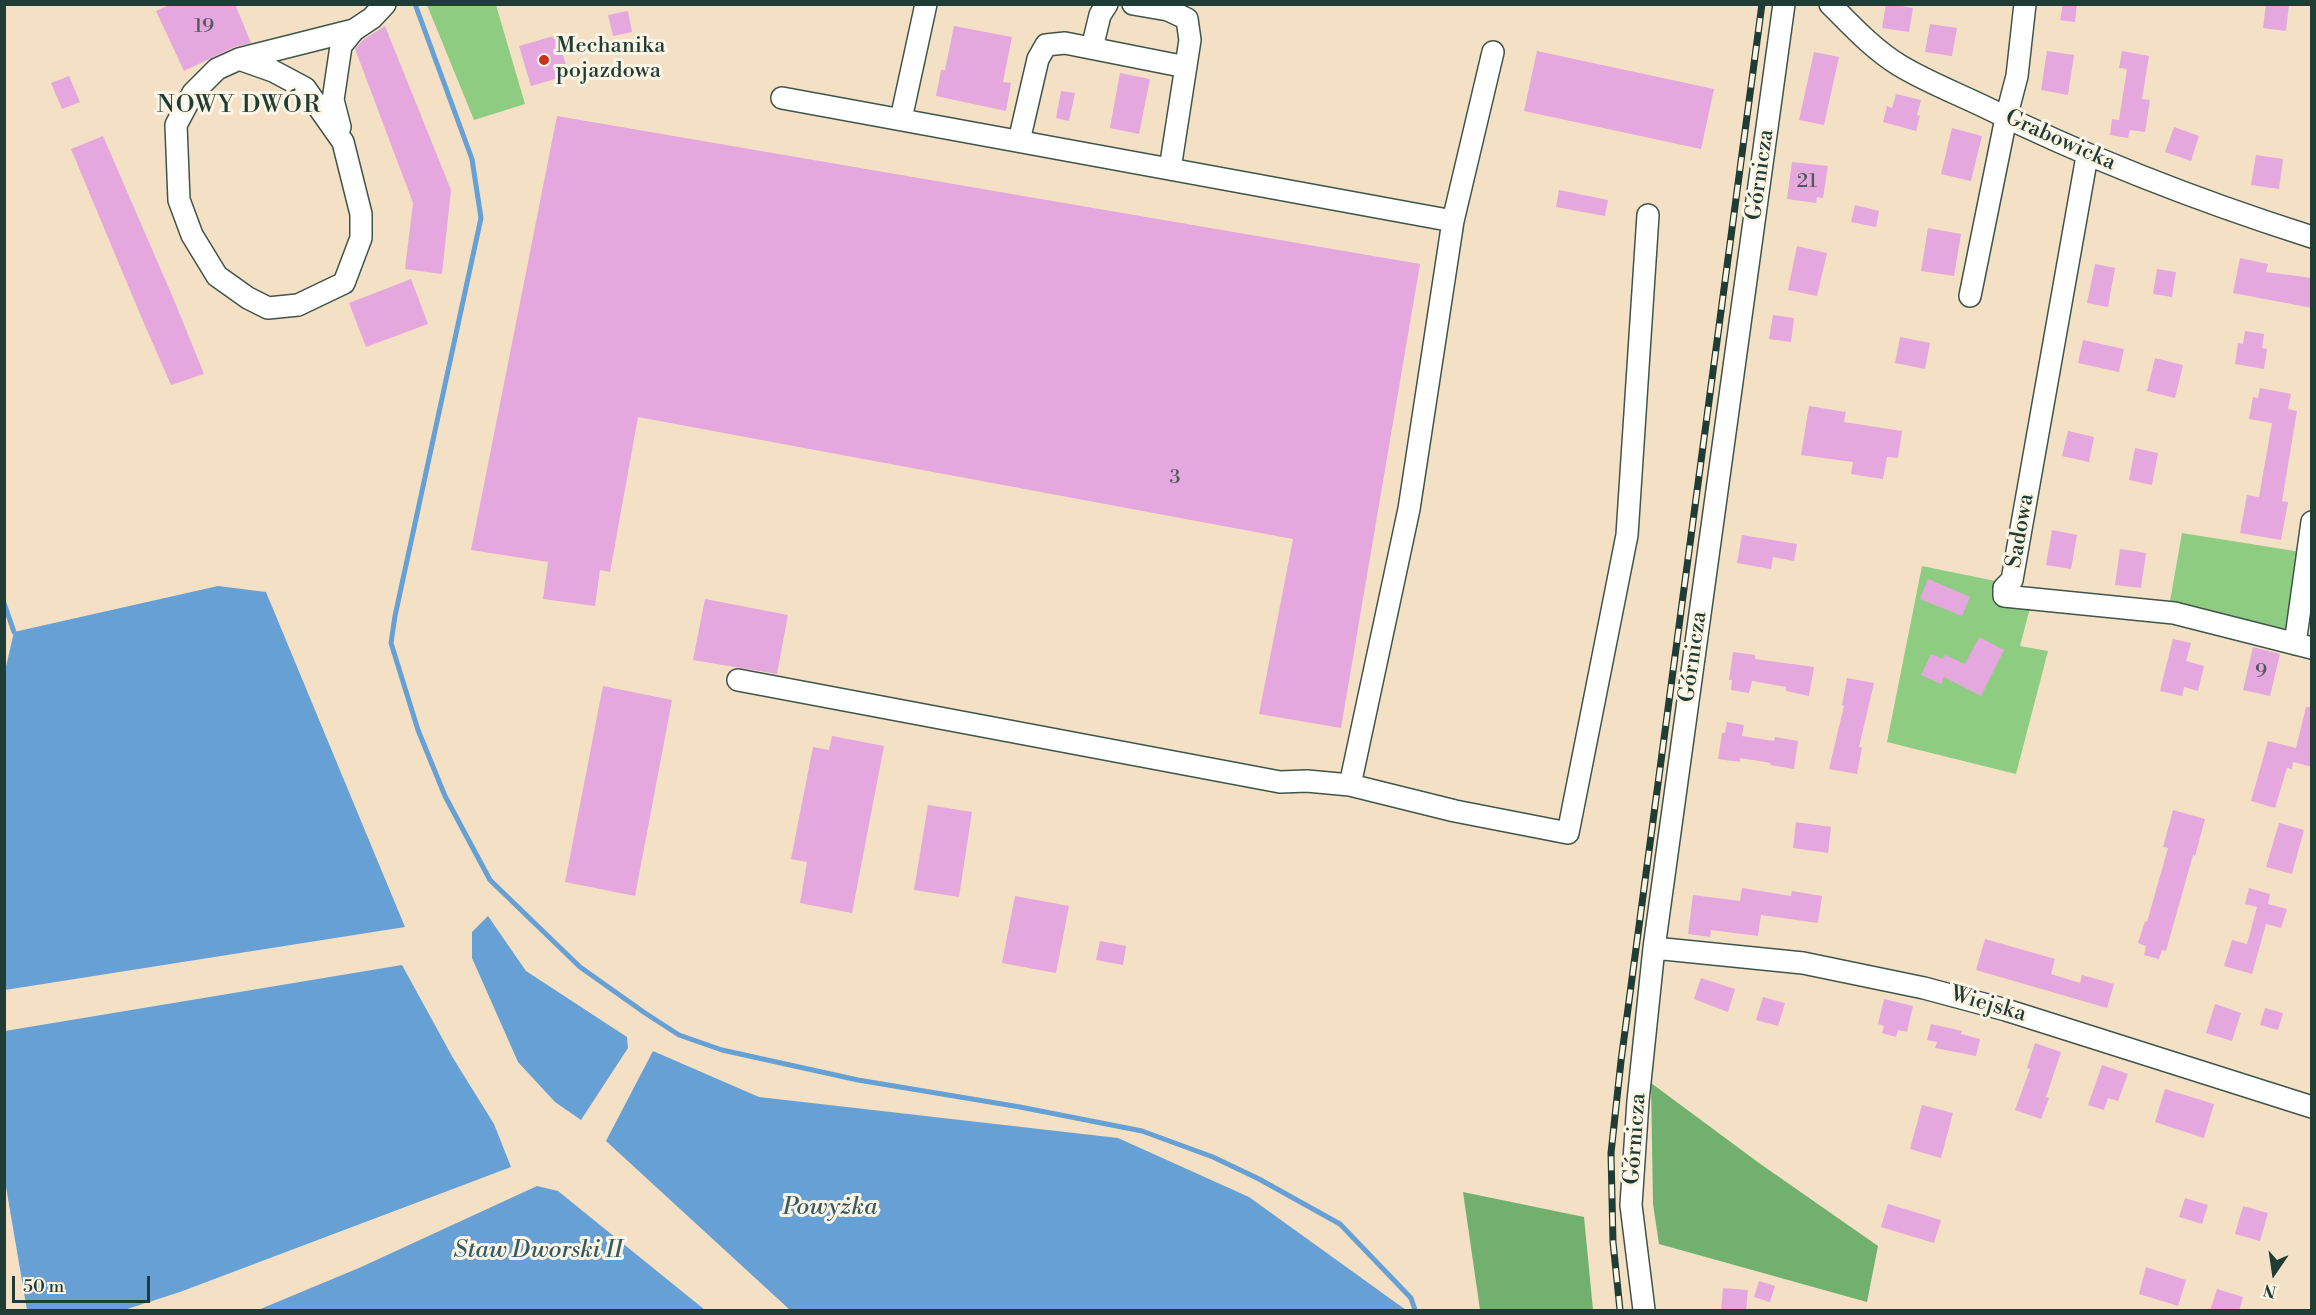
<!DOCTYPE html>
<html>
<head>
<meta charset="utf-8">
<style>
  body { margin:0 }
  #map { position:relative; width:2316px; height:1315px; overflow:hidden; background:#f4e0c4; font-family:"Libre Bodoni",serif }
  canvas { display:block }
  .frame { position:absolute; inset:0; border:6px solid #1f3d34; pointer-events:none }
  .north { position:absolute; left:2244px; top:1243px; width:60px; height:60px; -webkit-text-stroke:4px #fcf5e5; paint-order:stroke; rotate:193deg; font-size:16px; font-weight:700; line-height:24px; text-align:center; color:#1f3d34 }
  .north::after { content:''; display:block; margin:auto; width:21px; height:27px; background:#1f3d34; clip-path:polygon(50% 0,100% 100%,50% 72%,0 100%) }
  .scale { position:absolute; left:12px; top:1276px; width:138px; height:27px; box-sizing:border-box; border:3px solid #1f3d34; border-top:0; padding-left:8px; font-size:18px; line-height:21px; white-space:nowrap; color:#1f3d34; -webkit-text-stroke:4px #fcf5e5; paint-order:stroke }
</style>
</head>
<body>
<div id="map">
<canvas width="2316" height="1315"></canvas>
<div class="frame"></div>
<div class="north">N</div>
<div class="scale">50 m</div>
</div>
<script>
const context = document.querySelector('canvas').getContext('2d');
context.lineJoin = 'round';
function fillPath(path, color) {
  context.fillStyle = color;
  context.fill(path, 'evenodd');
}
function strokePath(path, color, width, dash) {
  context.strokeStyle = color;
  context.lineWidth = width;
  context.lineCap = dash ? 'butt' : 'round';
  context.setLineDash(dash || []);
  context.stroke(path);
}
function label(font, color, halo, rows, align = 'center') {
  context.font = font + ' "Libre Bodoni",serif';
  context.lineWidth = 6;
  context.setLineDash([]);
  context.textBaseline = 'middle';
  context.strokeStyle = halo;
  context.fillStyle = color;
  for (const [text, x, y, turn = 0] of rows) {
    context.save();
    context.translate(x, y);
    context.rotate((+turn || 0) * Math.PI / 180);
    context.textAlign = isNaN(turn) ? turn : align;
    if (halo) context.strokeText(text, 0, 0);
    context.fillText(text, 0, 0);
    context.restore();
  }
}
fillPath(new Path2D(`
  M 427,5 L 496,5 L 525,104 L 474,120 Z
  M 2182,533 L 2301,552 L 2290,631 L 2281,633 L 2169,607 Z
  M 1922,566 L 2000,582 L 1995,603 L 2030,608 L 2020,646 L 2048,651 L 2016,774 L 1887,742 Z`), '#8ecc82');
fillPath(new Path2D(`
  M 1651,1083 L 1759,1163 L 1878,1246 L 1867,1302 L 1659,1244 L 1653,1204 Z
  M 1463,1192 L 1584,1217 L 1593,1310 L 1480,1310 Z`), '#72b070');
fillPath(new Path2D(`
  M 218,586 L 266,592 L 405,927 L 5,990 L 4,675 L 14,632 Z
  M 488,916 L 526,971 L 627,1037 L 628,1048 L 581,1120 L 555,1102 L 518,1062 L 472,958 L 472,932 Z
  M 402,965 L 453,1058 L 494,1124 L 511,1167 L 180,1292 L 124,1310 L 27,1310 L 5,1181 L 5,1031 Z
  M 653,1051 L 759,1097 L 1118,1138 L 1249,1197 L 1406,1310 L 790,1310 L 606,1141 Z
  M 537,1186 L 558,1191 L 705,1310 L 258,1310 L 359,1268 Z`), '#66a0d5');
strokePath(new Path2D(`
  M 415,4 L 472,159 L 481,218 L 395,616 L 391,643 L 418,730 L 445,796 L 490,880 L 580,967 L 645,1013 L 679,1035 L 722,1050 L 858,1080 L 1020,1107 L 1142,1131 L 1213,1157 L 1259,1179 L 1340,1224 L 1411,1298 L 1415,1310
  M 4,603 L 14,632`), '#66a0d5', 5);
fillPath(new Path2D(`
  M 171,4 L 235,4 L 251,43 L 234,47 L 184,71 L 156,11 Z
  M 1886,4 L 1903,4 L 1902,6 L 1913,8 L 1909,32 L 1882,28 Z
  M 2063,4 L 2077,4 L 2075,22 L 2060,20 Z
  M 2266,4 L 2289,4 L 2286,31 L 2263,28 Z
  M 628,11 L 632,32 L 613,36 L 608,15 Z
  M 1930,24 L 1957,28 L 1952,56 L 1925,52 Z
  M 385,26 L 451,190 L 442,274 L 405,269 L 413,203 L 355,49 L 363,40 Z
  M 954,26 L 1012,37 L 1003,82 L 1011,83 L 1006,111 L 936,96 L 941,70 L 945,70 Z
  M 557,35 L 569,75 L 531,86 L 519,46 Z
  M 1537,51 L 1714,89 L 1701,149 L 1524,111 Z
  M 2047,51 L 2074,55 L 2068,95 L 2041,90 Z
  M 2122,51 L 2149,56 L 2142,99 L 2150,100 L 2145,132 L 2130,130 L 2128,138 L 2110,135 L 2112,119 L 2119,120 L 2127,69 L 2119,68 Z
  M 1814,52 L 1839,57 L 1824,125 L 1799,120 Z
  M 1120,73 L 1150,79 L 1139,134 L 1110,128 Z
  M 69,76 L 80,102 L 62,109 L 51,83 Z
  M 1061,91 L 1075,93 L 1069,121 L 1056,118 Z
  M 1896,94 L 1921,100 L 1917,115 L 1920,116 L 1916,131 L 1883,122 L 1887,106 L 1892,108 Z
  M 557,116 L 1420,264 L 1341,728 L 1259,714 L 1293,539 L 638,417 L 610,572 L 600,570 L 595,606 L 543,599 L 548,562 L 471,550 Z
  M 2174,127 L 2199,136 L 2191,161 L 2165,152 Z
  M 1952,128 L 1982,136 L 1971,181 L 1941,174 Z
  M 103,136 L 174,300 L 204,374 L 171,385 L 140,314 L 71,149 Z
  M 2256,155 L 2283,159 L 2279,189 L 2251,185 Z
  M 1792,162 L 1828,166 L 1823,198 L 1817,197 L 1816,203 L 1787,199 Z
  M 1559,190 L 1608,200 L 1605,216 L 1556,207 Z
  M 1855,205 L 1879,211 L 1876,227 L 1851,222 Z
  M 1928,228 L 1961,234 L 1954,276 L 1921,271 Z
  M 1797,246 L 1827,253 L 1817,296 L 1788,290 Z
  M 2240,258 L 2268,264 L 2266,272 L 2312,278 L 2312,308 L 2233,293 Z
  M 2095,264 L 2115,268 L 2108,307 L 2087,303 Z
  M 2157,269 L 2176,272 L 2172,297 L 2153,294 Z
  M 411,279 L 428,324 L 366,347 L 349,303 Z
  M 1773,315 L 1794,318 L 1791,342 L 1769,339 Z
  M 2245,331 L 2264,334 L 2262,348 L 2267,349 L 2264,369 L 2235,364 L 2238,343 L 2243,344 Z
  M 1900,337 L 1930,343 L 1925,369 L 1895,363 Z
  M 2083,340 L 2124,349 L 2119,372 L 2078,363 Z
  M 2155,358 L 2183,365 L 2175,398 L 2147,391 Z
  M 2260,388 L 2291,394 L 2288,409 L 2297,411 L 2282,501 L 2288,502 L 2281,540 L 2240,533 L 2247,495 L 2259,497 L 2272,423 L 2249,419 L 2253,397 L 2258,398 Z
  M 1809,406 L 1846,412 L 1844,422 L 1902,431 L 1898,458 L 1887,457 L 1883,479 L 1851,474 L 1853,462 L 1801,455 Z
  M 2068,431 L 2094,437 L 2089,462 L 2062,456 Z
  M 2135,448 L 2158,453 L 2152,485 L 2129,480 Z
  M 2052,530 L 2077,535 L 2071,569 L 2046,565 Z
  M 1742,535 L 1797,544 L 1794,561 L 1773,557 L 1771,569 L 1737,563 Z
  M 2120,549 L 2146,553 L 2141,588 L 2115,585 Z
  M 1928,579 L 1970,597 L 1962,616 L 1920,599 Z
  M 705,599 L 788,615 L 777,674 L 693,660 Z
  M 1979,637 L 2004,650 L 1981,696 L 1944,677 L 1941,684 L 1921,675 L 1931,654 L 1943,659 L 1945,655 L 1965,664 Z
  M 2173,639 L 2191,643 L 2186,661 L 2204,666 L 2198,691 L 2184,687 L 2182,696 L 2160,691 Z
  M 2253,647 L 2280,654 L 2270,696 L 2243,690 Z
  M 1733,652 L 1755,655 L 1755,659 L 1814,667 L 1809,696 L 1786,691 L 1786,687 L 1752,681 L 1749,693 L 1731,690 L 1732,680 L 1729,680 Z
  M 1847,678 L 1874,683 L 1859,747 L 1862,747 L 1857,774 L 1829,769 L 1844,706 L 1842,705 Z
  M 603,686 L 672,700 L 635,896 L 565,882 Z
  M 2306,707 L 2312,707 L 2312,767 L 2293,762 L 2292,769 L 2287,768 L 2275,808 L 2251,801 L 2268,741 L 2296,748 Z
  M 1727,722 L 1744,725 L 1742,736 L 1774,741 L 1775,737 L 1798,741 L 1794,769 L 1770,765 L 1771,763 L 1740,758 L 1740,762 L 1718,759 L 1722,733 L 1725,733 Z
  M 832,736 L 884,746 L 852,913 L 800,903 L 807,862 L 791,859 L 813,747 L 829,750 Z
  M 928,805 L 972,812 L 959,897 L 914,890 Z
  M 2173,810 L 2205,819 L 2195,856 L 2193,855 L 2166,951 L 2162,950 L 2159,959 L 2144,955 L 2146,946 L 2138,943 L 2145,921 L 2147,922 L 2168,848 L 2163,847 Z
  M 1796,822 L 1831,827 L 1828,853 L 1793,848 Z
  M 2279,823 L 2304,830 L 2292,874 L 2266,867 Z
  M 1742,888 L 1791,896 L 1792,891 L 1822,896 L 1818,923 L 1761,915 L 1758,936 L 1711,930 L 1710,937 L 1688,934 L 1693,895 L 1740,901 Z
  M 2249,888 L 2270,894 L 2268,904 L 2287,909 L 2281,928 L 2266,924 L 2252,974 L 2224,966 L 2232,940 L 2247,944 L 2257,907 L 2245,904 Z
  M 1015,896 L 1069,906 L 1056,973 L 1002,963 Z
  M 1985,939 L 2055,959 L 2051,974 L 2080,983 L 2082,975 L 2114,984 L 2107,1008 L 1976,970 Z
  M 1100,941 L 1126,946 L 1123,965 L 1096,960 Z
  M 1701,978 L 1735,989 L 1728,1012 L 1694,999 Z
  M 1763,997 L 1785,1003 L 1778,1026 L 1756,1020 Z
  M 1884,999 L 1913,1006 L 1907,1032 L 1898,1030 L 1896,1037 L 1882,1033 L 1884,1026 L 1878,1024 Z
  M 2215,1004 L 2241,1013 L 2232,1041 L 2206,1033 Z
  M 2265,1008 L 2283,1013 L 2278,1030 L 2260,1025 Z
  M 1931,1024 L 1962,1031 L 1961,1034 L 1980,1039 L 1976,1056 L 1935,1048 L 1937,1042 L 1927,1040 Z
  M 2035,1043 L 2061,1052 L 2046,1097 L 2049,1098 L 2041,1119 L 2015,1110 L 2030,1069 L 2027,1068 Z
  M 2102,1065 L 2128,1074 L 2118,1101 L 2108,1098 L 2104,1110 L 2088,1105 Z
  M 2165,1089 L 2214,1104 L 2204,1138 L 2155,1122 Z
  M 1922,1105 L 1953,1113 L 1941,1158 L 1910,1149 Z
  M 2185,1198 L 2208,1205 L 2202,1224 L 2179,1217 Z
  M 1888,1204 L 1941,1220 L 1934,1243 L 1881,1227 Z
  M 2243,1206 L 2268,1213 L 2260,1241 L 2235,1234 Z
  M 2146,1267 L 2186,1280 L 2178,1306 L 2139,1294 Z
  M 1759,1281 L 1775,1286 L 1770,1302 L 1754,1297 Z
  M 1723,1288 L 1748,1290 L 1746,1311 L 1721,1311 Z
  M 2217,1289 L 2243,1297 L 2239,1311 L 2210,1311 Z`), '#e5a8de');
const minor = new Path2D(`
  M 1133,4 L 1168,10 L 1187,19 L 1190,40 L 1170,169
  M 1830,4 C 1851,25 1873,49 1899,65 C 1925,81 1956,93 1985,107 C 2090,159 2199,201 2312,237
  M 1092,48 L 1100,15 L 1107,4
  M 239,59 L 273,71 L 305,88 L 343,142 L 361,214 L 361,238 L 344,283 L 298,305 L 268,308 L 248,298 L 217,276 L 192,235 L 179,200 L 176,125 L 193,93 L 217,69 Z
  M 239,59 L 354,30
  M 782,98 L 1453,221
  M 901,119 L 926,4
  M 340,127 L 333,100 L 341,46 L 354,30 L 372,18 L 385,4
  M 1019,141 L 1038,59 L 1046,45 L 1065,43 L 1186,67
  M 2087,156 L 2012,580 L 2004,588 L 2004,596 L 2174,613 L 2312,648
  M 1970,296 L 2006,118 L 2017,76 L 2025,4
  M 2295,644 L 2312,522
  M 738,680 L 1280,782 L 1307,781 L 1350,785 L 1455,811 L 1568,833 L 1627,535 L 1648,215
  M 1350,785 L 1409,509 L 1453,221 L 1493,52
  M 1654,948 L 1803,963 L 1924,988 L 2006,1010 L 2312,1107
  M 1644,1310 L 1631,1205 L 1638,1101 L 1654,948 L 1784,4`);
strokePath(minor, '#3f554a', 24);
strokePath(minor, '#fff', 21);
const rail = new Path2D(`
  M 1620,1310 L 1613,1242 L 1611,1153 L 1621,1061 L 1762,4`);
strokePath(rail, '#1f3d34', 7);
strokePath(rail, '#fcf5e5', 4.5, [14]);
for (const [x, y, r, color] of [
  [544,60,6,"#c8321e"]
]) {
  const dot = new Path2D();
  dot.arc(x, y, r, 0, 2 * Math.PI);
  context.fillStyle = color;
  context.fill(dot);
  strokePath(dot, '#fcf5e5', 2);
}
label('20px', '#50585e', null, [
  ["19",204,27],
  ["21",1807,182],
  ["3",1175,478],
  ["9",2261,672]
]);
label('22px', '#1f3d34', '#fcf5e5', [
  ["Mechanika",556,47],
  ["pojazdowa",556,72]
], 'left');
label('22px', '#1f3d34', '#fcf5e5', [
  ["Grabowicka",2060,141,24],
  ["Górnicza",1761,175,-82],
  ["Sadowa",2021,531,-80],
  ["Górnicza",1694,657,-82],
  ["Wiejska",1988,1005,16],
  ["Górnicza",1636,1139,-86]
]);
context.letterSpacing = '1.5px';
label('24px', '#1f3d34', '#fcf5e5', [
  ["NOWY DWÓR",239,106]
]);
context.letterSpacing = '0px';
label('italic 24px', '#345b64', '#fcf5e5', [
  ["Powyżka",830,1208],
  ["Staw Dworski II",538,1251]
]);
</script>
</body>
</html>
